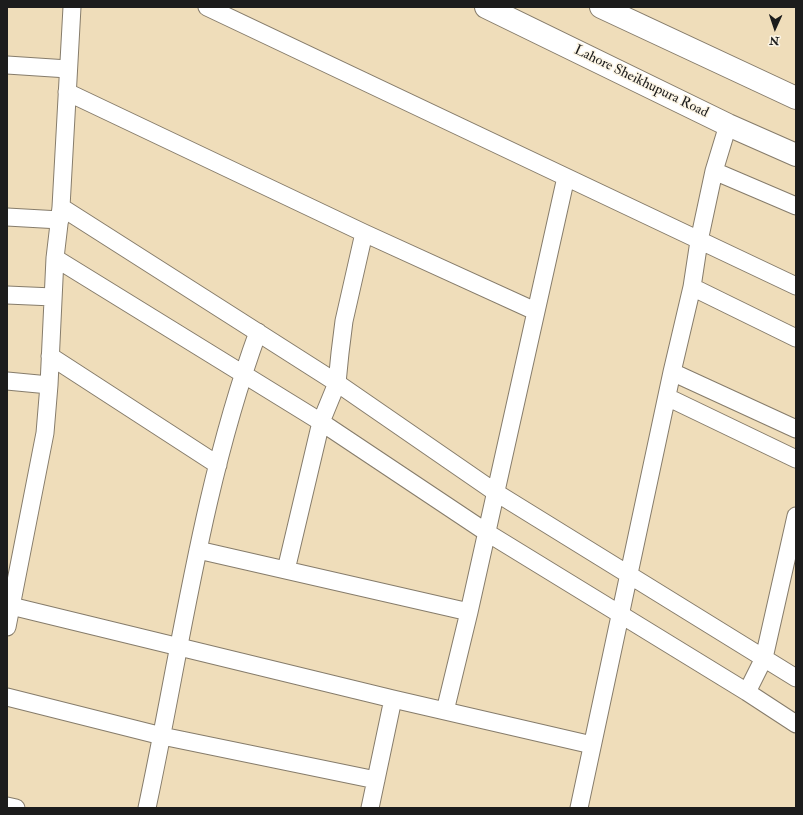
<!DOCTYPE html>
<html>
<head>
<meta charset="utf-8">
<style>
  body { margin:0 }
  #map { position:relative; width:803px; height:815px; overflow:hidden; background:#efddba; font-family:"IM FELL Double Pica",serif }
  canvas { display:block }
  .frame { position:absolute; inset:0; border:8px solid #1c1c1c; pointer-events:none }
  .north { position:absolute; left:755px; top:8px; width:40px; height:40px; -webkit-text-stroke:3px #fcf5e5; paint-order:stroke; rotate:183deg; font-size:11px; font-weight:700; line-height:16px; text-align:center; color:#1c1c1c }
  .north::after { content:''; display:block; margin:auto; width:14px; height:18px; background:#1c1c1c; clip-path:polygon(50% 0,100% 100%,50% 72%,0 100%) }
</style>
</head>
<body>
<div id="map">
<canvas width="803" height="815"></canvas>
<div class="frame"></div>
<div class="north">N</div>
</div>
<script>
const context = document.querySelector('canvas').getContext('2d');
context.lineJoin = 'round';
function strokePath(path, color, width, dash) {
  context.strokeStyle = color;
  context.lineWidth = width;
  context.lineCap = dash ? 'butt' : 'round';
  context.setLineDash(dash || []);
  context.stroke(path);
}
function label(font, color, halo, rows, align = 'center') {
  context.font = font + ' "IM FELL Double Pica",serif';
  context.lineWidth = 3;
  context.setLineDash([]);
  context.textBaseline = 'middle';
  context.strokeStyle = halo;
  context.fillStyle = color;
  for (const [text, x, y, turn = 0] of rows) {
    context.save();
    context.translate(x, y);
    context.rotate((+turn || 0) * Math.PI / 180);
    context.textAlign = isNaN(turn) ? turn : align;
    if (halo) context.strokeText(text, 0, 0);
    context.fillText(text, 0, 0);
    context.restore();
  }
}
const minor = new Path2D(`
  M 207,7 L 796,286
  M 7,65 L 68,69
  M 67,92 L 364,233 L 535,311
  M 714,171 L 796,206
  M 61,207 L 337,383 L 495,492 L 796,678
  M 7,217 L 60,220
  M 55,258 L 321,422 L 486,532 L 747,692 L 796,724
  M 692,287 L 796,338
  M 7,295 L 53,297
  M 50,356 L 218,465
  M 672,372 L 796,429
  M 7,381 L 49,385
  M 667,397 L 796,459
  M 198,550 L 469,612
  M 286,570 L 321,422 L 337,383 L 340,353 L 344,321 L 364,233
  M 11,606 L 393,699 L 592,745
  M 7,627 L 45,433 L 49,385 L 55,258 L 61,207 L 72,7
  M 747,692 L 764,658 L 796,516
  M 7,697 L 162,736 L 376,780
  M 445,711 L 469,612 L 566,177
  M 7,806 L 16,808
  M 147,808 C 181,649 202,485 258,332
  M 370,808 L 393,699
  M 579,808 L 672,372 L 692,287 L 699,241 L 714,171 L 728,125`);
const highway = new Path2D(`
  M 486,7 L 728,125 L 796,155
  M 601,7 L 796,98`);
strokePath(minor, '#867c6b', 19);
strokePath(highway, '#867c6b', 24);
strokePath(minor, '#fff', 17);
strokePath(highway, '#fff', 22);
label('14px', '#1c1c1c', '#fcf5e5', [
  ["Lahore Sheikhupura Road",641,82,26]
]);
</script>
</body>
</html>
